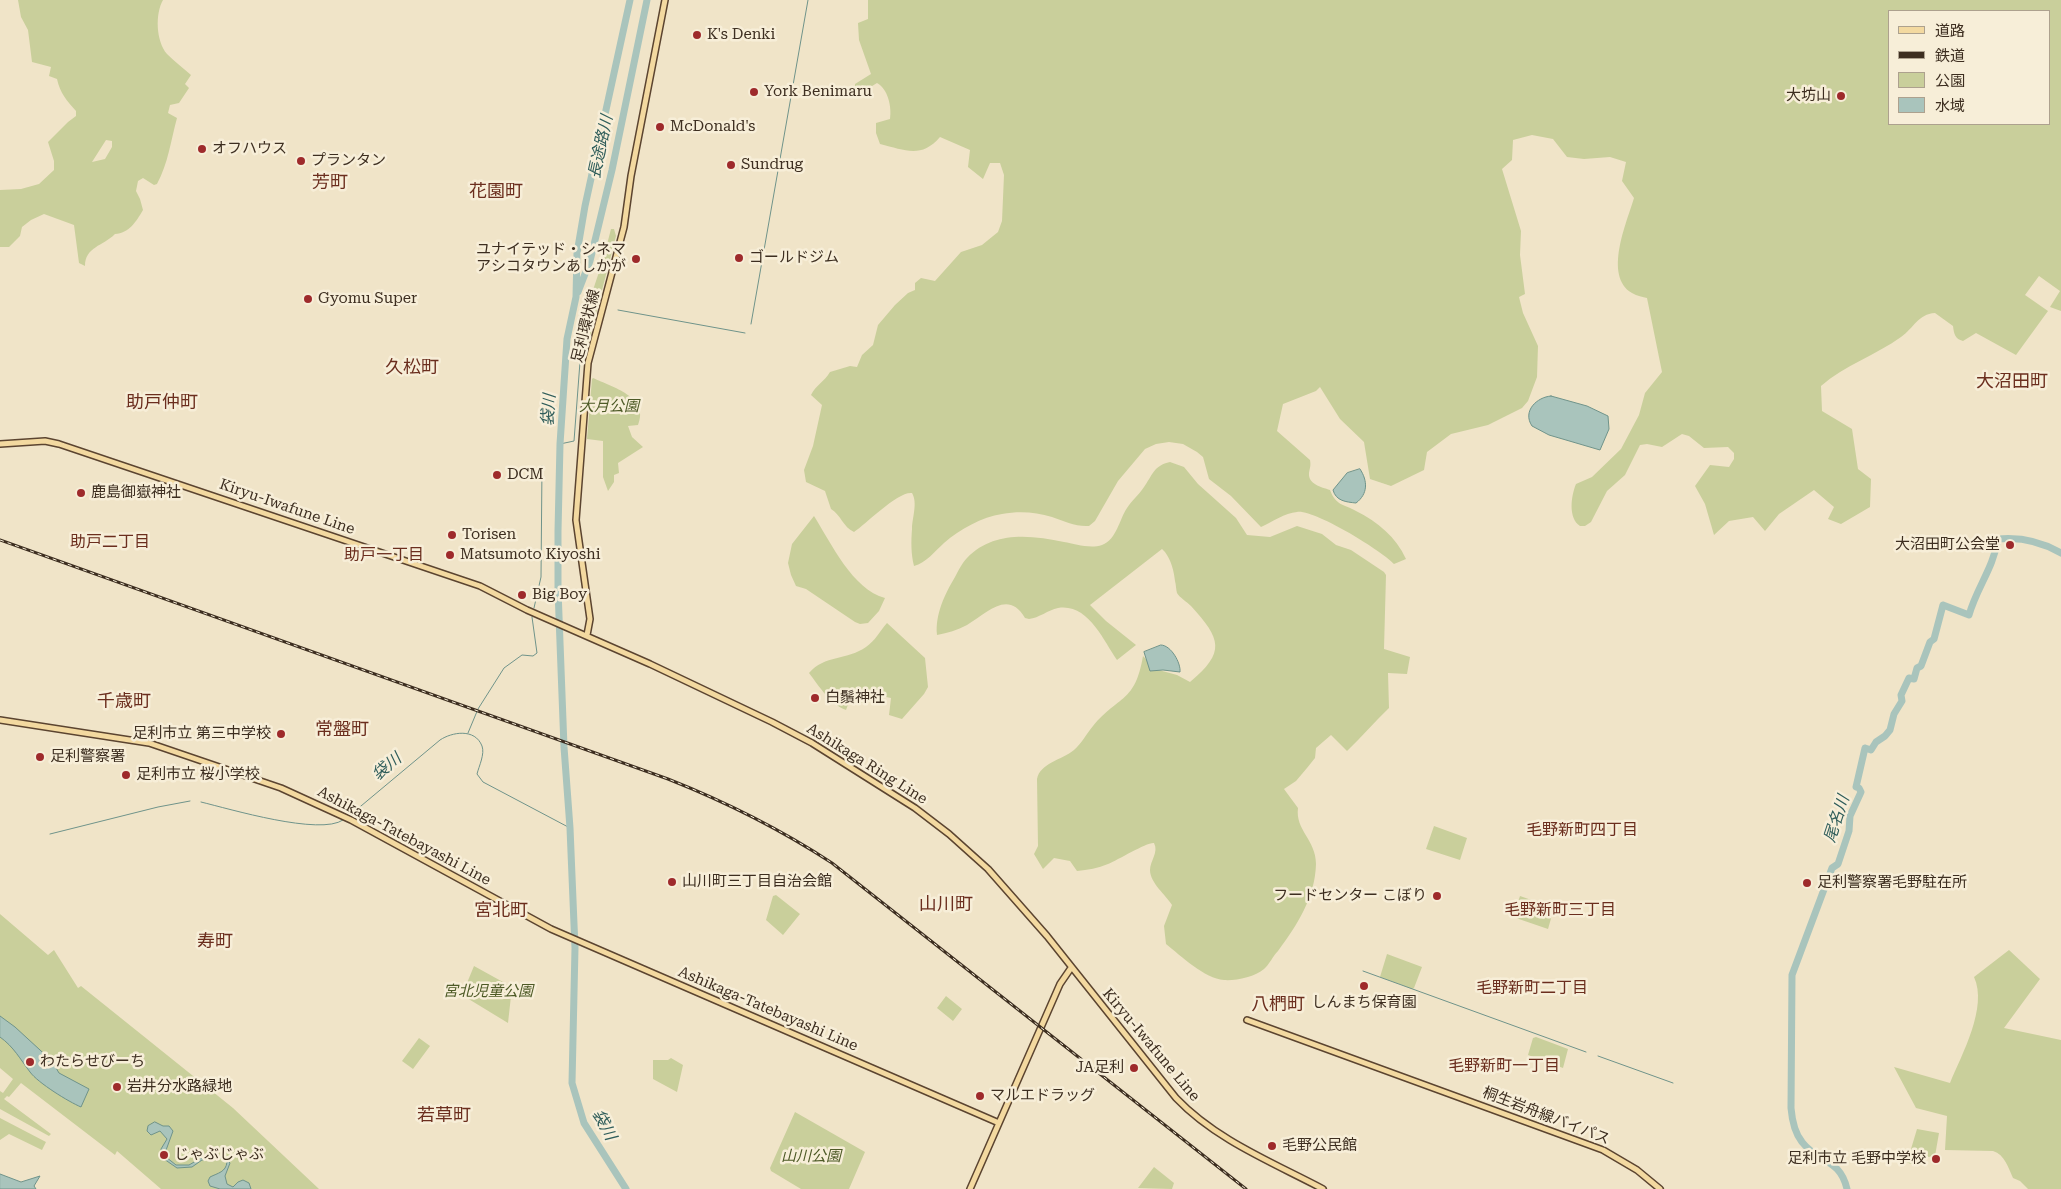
<!DOCTYPE html>
<html>
<head>
<meta charset="utf-8">
<style>
  body { margin:0 }
  #map { position:relative; width:2061px; height:1189px; overflow:hidden; background:#f0e4c8; font-family:"Roboto Serif","Noto Sans JP",serif }
  canvas { display:block }
  .legend { position:absolute; left:1888px; top:10px; width:162px; height:115px; box-sizing:border-box; background:#f7eed8; border:1px solid #ada18e; margin:0; padding:6px 9px; list-style:none; font-size:15px; color:#3d2e20 }
  .legend li { display:flex; align-items:center; gap:10px; height:25px }
  .legend b { width:25px; border:1px solid #ada18e }
</style>
</head>
<body>
<div id="map">
<canvas width="2061" height="1189"></canvas>
<ul class="legend">
<li><b style="height:6px;background:#f3d9a0"></b>道路</li>
<li><b style="height:6px;background:#3d2e20"></b>鉄道</li>
<li><b style="height:14px;background:#c9cf9b"></b>公園</li>
<li><b style="height:14px;background:#a9c4bc"></b>水域</li>
</ul>
</div>
<script>
const context = document.querySelector('canvas').getContext('2d');
context.lineJoin = 'round';
function fillPath(path, color) {
  context.fillStyle = color;
  context.fill(path, 'evenodd');
}
function strokePath(path, color, width, dash) {
  context.strokeStyle = color;
  context.lineWidth = width;
  context.lineCap = dash ? 'butt' : 'round';
  context.setLineDash(dash || []);
  context.stroke(path);
}
function label(font, color, halo, rows, align = 'center') {
  context.font = font + ' "Roboto Serif","Noto Sans JP",serif';
  context.lineWidth = 5;
  context.setLineDash([]);
  context.textBaseline = 'middle';
  context.strokeStyle = halo;
  context.fillStyle = color;
  for (const [text, x, y, turn = 0] of rows) {
    context.save();
    context.translate(x, y);
    context.rotate((+turn || 0) * Math.PI / 180);
    context.textAlign = isNaN(turn) ? turn : align;
    if (halo) context.strokeText(text, 0, 0);
    context.fillText(text, 0, 0);
    context.restore();
  }
}
fillPath(new Path2D(`
  M 18,0 L 163,0 C 155,14 156,41 167,54 C 174,61 183,68 191,75 L 185,84 L 189,88 L 179,103 L 170,105 L 168,113 L 177,118 C 171,140 168,164 157,184 L 154,185 L 143,178 L 138,181 L 136,191 L 140,199 L 143,210 C 136,222 129,233 115,234 C 103,246 85,247 85,266 L 79,263 L 74,225 L 44,214 L 31,220 L 22,227 L 20,236 L 9,247 L 0,247 L 0,190 L 21,189 L 39,184 L 54,170 L 54,161 L 48,142 L 68,122 L 76,116 L 76,111 C 67,101 60,93 57,79 L 49,76 L 51,67 L 32,62 L 28,30 L 21,17 ZM 106,140 L 112,141 L 112,147 L 105,159 L 92,162 Z
  M 868,0 L 2061,0 L 2061,311 L 2050,307 L 2060,291 L 2039,276 L 2025,295 L 2048,311 L 2016,355 L 1976,333 L 1963,341 C 1955,339 1954,334 1953,326 L 1935,313 C 1918,314 1914,328 1901,337 C 1876,355 1845,365 1821,386 L 1822,411 L 1852,429 L 1858,469 L 1871,479 L 1870,507 L 1841,524 L 1828,519 L 1834,507 L 1814,490 L 1779,514 L 1765,531 L 1753,517 L 1729,521 L 1714,535 L 1705,504 L 1695,486 L 1710,465 L 1729,467 L 1734,459 L 1734,453 L 1728,447 L 1704,448 L 1689,436 L 1682,434 L 1662,447 L 1647,444 L 1640,445 L 1625,475 L 1607,491 L 1591,522 L 1585,526 L 1580,526 C 1568,518 1571,496 1576,484 L 1592,477 L 1621,449 L 1639,415 L 1645,393 L 1662,372 L 1647,298 C 1643,297 1637,296 1632,293 C 1603,276 1627,222 1634,198 L 1622,181 L 1626,162 L 1610,157 L 1584,159 L 1567,157 L 1553,139 L 1532,135 L 1513,140 L 1512,160 L 1502,169 L 1521,231 L 1520,255 L 1525,294 L 1519,297 L 1523,313 L 1538,346 L 1537,377 L 1528,401 L 1522,408 L 1488,425 L 1451,434 L 1427,452 L 1424,470 L 1391,486 L 1370,479 L 1364,442 L 1340,419 L 1320,387 L 1316,391 L 1283,404 L 1277,431 L 1310,460 C 1311,466 1310,467 1309,473 C 1308,484 1321,487 1330,490 C 1336,506 1344,504 1356,511 C 1378,522 1396,537 1406,559 L 1394,564 C 1382,551 1314,509 1297,512 C 1285,513 1272,522 1261,527 L 1231,496 L 1209,479 L 1203,457 L 1197,452 L 1183,444 L 1169,442 L 1156,444 L 1145,449 L 1118,481 L 1095,521 L 1089,526 C 1076,527 1064,521 1052,517 C 1036,512 1019,511 1002,514 C 982,517 960,529 944,543 C 935,551 926,563 914,566 C 911,554 911,542 912,529 C 912,518 918,503 912,493 C 898,491 866,524 854,532 C 843,527 841,515 831,509 L 825,491 L 806,482 L 804,470 L 813,446 L 822,405 L 811,395 C 816,385 824,382 830,372 L 850,366 L 857,367 L 862,355 L 873,345 L 878,325 L 895,305 L 908,293 L 915,290 L 915,283 L 921,278 L 935,281 L 961,252 L 982,245 L 998,232 L 1002,221 L 1004,175 L 1000,163 L 990,163 L 983,179 L 968,167 L 970,150 L 940,137 C 921,159 905,150 880,144 L 876,133 L 876,123 L 890,119 C 892,107 888,89 877,83 L 859,94 L 855,89 L 855,84 L 871,74 L 859,40 L 858,23 L 868,19 ZM 1890,11 L 2050,11 L 2050,124 L 1890,124 Z
  M 611,229 L 614,229 L 616,236 L 585,356 L 583,357 L 592,309 L 592,306 L 588,305 L 603,260 Z
  M 593,378 C 612,387 650,397 638,425 L 628,426 L 632,437 L 643,447 L 618,463 L 619,473 L 614,475 L 614,482 L 608,491 L 603,477 L 603,441 L 587,439 L 592,379 Z
  M 1170,462 L 1184,467 L 1198,484 L 1236,518 L 1247,535 L 1270,537 L 1297,526 L 1322,534 L 1336,545 L 1351,550 L 1384,572 L 1386,575 L 1384,649 L 1410,657 L 1407,674 L 1388,673 L 1389,708 C 1374,722 1362,737 1347,751 L 1331,735 L 1316,748 L 1315,758 L 1307,768 L 1296,781 L 1284,789 L 1298,808 C 1295,830 1316,840 1316,864 C 1315,898 1297,925 1278,951 C 1273,956 1269,965 1264,969 C 1255,977 1235,981 1224,980 C 1205,979 1180,955 1166,944 L 1164,926 L 1172,905 C 1166,895 1150,883 1150,870 C 1150,861 1159,852 1154,843 C 1147,842 1118,860 1108,864 C 1098,868 1088,870 1077,871 L 1070,861 L 1054,858 L 1043,869 L 1034,854 L 1038,846 L 1037,779 C 1040,763 1062,760 1074,750 C 1082,743 1087,733 1093,726 C 1119,695 1135,703 1143,656 L 1155,669 L 1177,675 L 1190,682 C 1226,652 1221,639 1191,606 C 1187,602 1179,597 1177,593 C 1176,590 1176,584 1175,581 C 1174,571 1171,560 1165,552 L 1162,549 L 1090,605 L 1106,621 L 1136,645 L 1117,660 C 1103,640 1088,603 1058,608 C 1048,610 1039,618 1029,619 L 1025,618 C 1008,589 987,613 967,625 C 957,630 948,633 937,635 C 935,614 945,594 955,577 C 958,571 962,563 967,558 C 993,531 1030,535 1064,542 C 1075,544 1090,549 1102,545 C 1117,539 1119,520 1127,508 C 1132,500 1139,495 1144,487 C 1152,476 1154,465 1170,462 Z
  M 814,516 C 831,543 853,590 885,598 L 879,611 L 868,623 L 860,624 L 855,622 L 806,589 L 796,586 L 791,575 L 788,563 L 792,544 Z
  M 887,623 L 925,658 L 928,687 L 924,694 L 902,719 L 889,715 L 891,698 L 872,694 L 867,703 L 849,702 L 846,710 C 830,704 819,686 809,673 C 824,655 848,660 866,647 C 875,641 880,631 887,623 Z
  M 1434,826 L 1467,838 L 1460,860 L 1426,849 Z
  M 776,895 L 800,914 L 783,935 L 766,920 L 773,896 Z
  M 1520,896 L 1554,908 L 1548,929 L 1513,917 Z
  M 0,914 L 48,955 L 54,950 L 78,988 L 81,986 L 233,1108 L 319,1189 L 161,1189 L 117,1151 L 115,1155 L 21,1083 L 9,1097 L 7,1096 L 4,1099 L 51,1134 L 49,1136 L 0,1109 L 0,1091 L 3,1093 L 13,1079 L 0,1068 Z
  M 2009,950 L 2040,979 L 2004,1028 L 2061,1040 L 2061,1189 L 2028,1189 L 2020,1181 L 2013,1178 C 2008,1167 2005,1155 1993,1151 L 1945,1150 L 1947,1116 L 1916,1108 L 1894,1067 L 1950,1083 C 1962,1054 1988,1007 1974,977 Z
  M 1387,954 L 1422,967 L 1414,988 L 1412,989 L 1380,977 Z
  M 474,966 L 512,987 L 508,1023 L 462,995 Z
  M 946,996 L 962,1009 L 953,1021 L 937,1008 Z
  M 1536,1037 L 1568,1049 L 1563,1068 L 1528,1055 L 1533,1038 Z
  M 419,1038 L 430,1046 L 413,1069 L 402,1061 Z
  M 671,1058 L 683,1065 L 677,1092 L 653,1079 L 653,1060 L 668,1060 Z
  M 795,1112 L 865,1152 L 849,1189 L 801,1189 L 771,1171 L 770,1168 Z
  M 0,1118 L 46,1142 L 42,1150 L 9,1134 L 0,1140 Z
  M 1917,1129 L 1939,1133 L 1935,1156 L 1921,1158 L 1918,1166 L 1902,1161 L 1911,1149 Z
  M 1154,1167 L 1174,1183 L 1172,1189 L 1138,1188 Z`), '#c9cf9b');
const water = new Path2D(`
  M 1551,396 L 1587,406 L 1608,416 L 1609,429 L 1600,450 L 1549,435 L 1532,426 C 1522,411 1537,397 1551,396 Z
  M 1360,469 C 1368,481 1368,494 1356,503 C 1346,502 1336,501 1333,490 L 1347,473 Z
  M 1161,645 C 1171,645 1181,663 1180,672 L 1163,670 L 1150,671 L 1144,652 Z
  M 0,1016 L 15,1027 L 52,1061 L 59,1073 L 89,1089 L 81,1107 C 69,1102 38,1083 30,1072 C 20,1059 14,1047 0,1037 Z
  M 155,1122 L 163,1126 L 169,1126 L 173,1131 L 165,1153 L 166,1157 L 176,1165 L 189,1165 L 201,1158 L 224,1156 L 230,1163 L 225,1176 L 227,1184 L 233,1187 L 238,1182 L 243,1180 L 249,1183 L 251,1189 L 220,1189 L 210,1186 L 208,1181 L 210,1177 C 218,1173 226,1172 227,1162 L 223,1158 L 202,1160 L 192,1167 L 177,1168 L 164,1159 L 162,1154 L 161,1149 L 167,1139 L 160,1131 L 151,1135 L 147,1131 L 148,1126 Z
  M 0,1174 L 21,1182 L 40,1176 L 34,1186 L 36,1189 L 0,1189 Z`);
fillPath(water, '#a9c4bc');
strokePath(water, '#6f938a', 1);
strokePath(new Path2D(`
  M 618,310 L 745,333
  M 751,324 L 808,0
  M 581,359 L 591,308
  M 560,444 L 574,441 L 580,362
  M 534,608 L 541,577 L 542,466
  M 468,733 L 478,709 L 504,668 L 522,655 L 533,656 L 537,653 L 532,617
  M 201,802 C 230,809 320,836 343,820
  M 349,816 L 440,740 C 452,732 475,728 482,746 C 485,754 479,766 477,774 L 483,782 L 570,828
  M 50,834 L 158,807 L 190,801
  M 1363,971 L 1586,1052
  M 1598,1056 L 1673,1083`), '#6f938a', 1);
strokePath(new Path2D(`
  M 578,292 L 590,261 L 612,170 L 647,0
  M 626,1189 L 584,1123 L 572,1083 L 575,948 L 570,828 L 564,747 L 558,590 L 558,531 L 560,444 L 567,339 L 576,297 L 577,253 L 585,206 L 630,0
  M 1847,1189 C 1840,1158 1818,1163 1802,1142 C 1794,1132 1792,1120 1791,1108 L 1792,975 L 1832,868 L 1838,864 L 1849,831 L 1850,816 L 1861,792 L 1859,788 L 1856,787 L 1865,748 L 1871,750 L 1876,742 L 1885,736 L 1890,730 L 1894,714 L 1902,701 L 1901,695 L 1909,678 L 1914,679 L 1917,668 L 1921,666 L 1930,642 L 1934,639 L 1943,605 L 1969,615 C 1977,587 1993,569 1998,539 C 2020,537 2042,542 2061,553`), '#a9c4bc', 7);
const major = new Path2D(`
  M 0,444 L 45,441 L 59,444 L 480,586 L 527,610 L 650,664 L 772,722 L 812,743 L 915,808 L 949,834 L 988,869 L 1047,936 L 1176,1098 C 1216,1140 1272,1162 1323,1189
  M 587,635 L 590,619 L 576,520 L 588,363 L 624,227 L 631,176 L 665,0
  M 0,720 L 149,743 L 281,788 L 351,820 L 551,929 L 999,1123
  M 1247,1020 L 1603,1150 L 1637,1170 L 1660,1189
  M 970,1189 L 1060,984 L 1071,968`);
strokePath(major, '#5b4430', 8);
strokePath(major, '#f3d9a0', 5);
const rail = new Path2D(`
  M 0,540 L 668,779 C 726,802 780,829 832,863 L 1246,1189`);
strokePath(rail, '#3d2e20', 3);
strokePath(rail, '#f7eed8', 1, [4]);
for (const [x, y, r, color] of [
  [697,35,5,"#9e2a2b"],
  [754,92,5,"#9e2a2b"],
  [1841,96,5,"#9e2a2b"],
  [660,127,5,"#9e2a2b"],
  [202,149,5,"#9e2a2b"],
  [301,161,5,"#9e2a2b"],
  [731,165,5,"#9e2a2b"],
  [739,258,5,"#9e2a2b"],
  [636,259,5,"#9e2a2b"],
  [308,299,5,"#9e2a2b"],
  [497,475,5,"#9e2a2b"],
  [81,493,5,"#9e2a2b"],
  [452,535,5,"#9e2a2b"],
  [2010,545,5,"#9e2a2b"],
  [450,555,5,"#9e2a2b"],
  [522,595,5,"#9e2a2b"],
  [815,698,5,"#9e2a2b"],
  [281,734,5,"#9e2a2b"],
  [40,757,5,"#9e2a2b"],
  [126,775,5,"#9e2a2b"],
  [672,882,5,"#9e2a2b"],
  [1807,883,5,"#9e2a2b"],
  [1437,896,5,"#9e2a2b"],
  [1364,986,5,"#9e2a2b"],
  [30,1062,5,"#9e2a2b"],
  [1134,1068,5,"#9e2a2b"],
  [117,1087,5,"#9e2a2b"],
  [980,1096,5,"#9e2a2b"],
  [1272,1146,5,"#9e2a2b"],
  [164,1155,5,"#9e2a2b"],
  [1936,1159,5,"#9e2a2b"]
]) {
  const dot = new Path2D();
  dot.arc(x, y, r, 0, 2 * Math.PI);
  context.fillStyle = color;
  context.fill(dot);
  strokePath(dot, '#f7eed8', 2);
}
label('15px', '#3d2e20', '#f7eed8', [
  ["K's Denki",707,35],
  ["York Benimaru",764,92],
  ["大坊山",1831,96,"right"],
  ["McDonald's",670,127],
  ["オフハウス",212,149],
  ["プランタン",311,161],
  ["Sundrug",741,165],
  ["ユナイテッド・シネマ",626,250,"right"],
  ["アシコタウンあしかが",626,267,"right"],
  ["ゴールドジム",749,258],
  ["Gyomu Super",318,299],
  ["DCM",507,475],
  ["鹿島御嶽神社",91,493],
  ["Torisen",462,535],
  ["大沼田町公会堂",2000,545,"right"],
  ["Matsumoto Kiyoshi",460,555],
  ["Big Boy",532,595],
  ["白鬚神社",825,698],
  ["足利市立 第三中学校",271,734,"right"],
  ["足利警察署",50,757],
  ["足利市立 桜小学校",136,775],
  ["山川町三丁目自治会館",682,882],
  ["足利警察署毛野駐在所",1817,883],
  ["フードセンター こぼり",1427,896,"right"],
  ["しんまち保育園",1364,1003,"center"],
  ["わたらせびーち",40,1062],
  ["JA足利",1124,1068,"right"],
  ["岩井分水路緑地",127,1087],
  ["マルエドラッグ",990,1096],
  ["毛野公民館",1282,1146],
  ["じゃぶじゃぶ",174,1155],
  ["足利市立 毛野中学校",1926,1159,"right"]
], 'left');
label('15px', '#3d2e20', '#f7eed8', [
  ["足利環状線",586,326,-76],
  ["Kiryu-Iwafune Line",287,507,19],
  ["Ashikaga Ring Line",867,764,32],
  ["Ashikaga-Tatebayashi Line",404,836,28],
  ["Ashikaga-Tatebayashi Line",768,1009,23],
  ["Kiryu-Iwafune Line",1151,1045,50],
  ["桐生岩舟線バイパス",1546,1116,21]
]);
label('italic 15px', '#4d5a26', '#f7eed8', [
  ["大月公園",609,407],
  ["宮北児童公園",488,992],
  ["山川公園",811,1157]
]);
label('italic 16px', '#2f5d5a', '#f7eed8', [
  ["長途路川",601,147,-78],
  ["袋川",549,410,-86],
  ["袋川",387,767,-40],
  ["尾名川",1837,819,-72],
  ["袋川",604,1125,62]
]);
label('16px', '#6b2e1e', '#f7eed8', [
  ["助戸二丁目",110,542],
  ["助戸一丁目",384,555],
  ["毛野新町四丁目",1582,830],
  ["毛野新町三丁目",1560,910],
  ["毛野新町二丁目",1532,988],
  ["毛野新町一丁目",1504,1066]
]);
label('18px', '#6b2e1e', '#f7eed8', [
  ["芳町",330,183],
  ["花園町",496,192],
  ["久松町",412,368],
  ["大沼田町",2012,382],
  ["助戸仲町",162,403],
  ["千歳町",124,702],
  ["常盤町",342,730],
  ["山川町",946,905],
  ["宮北町",501,911],
  ["寿町",215,942],
  ["八椚町",1278,1005],
  ["若草町",444,1116]
]);
</script>
</body>
</html>
